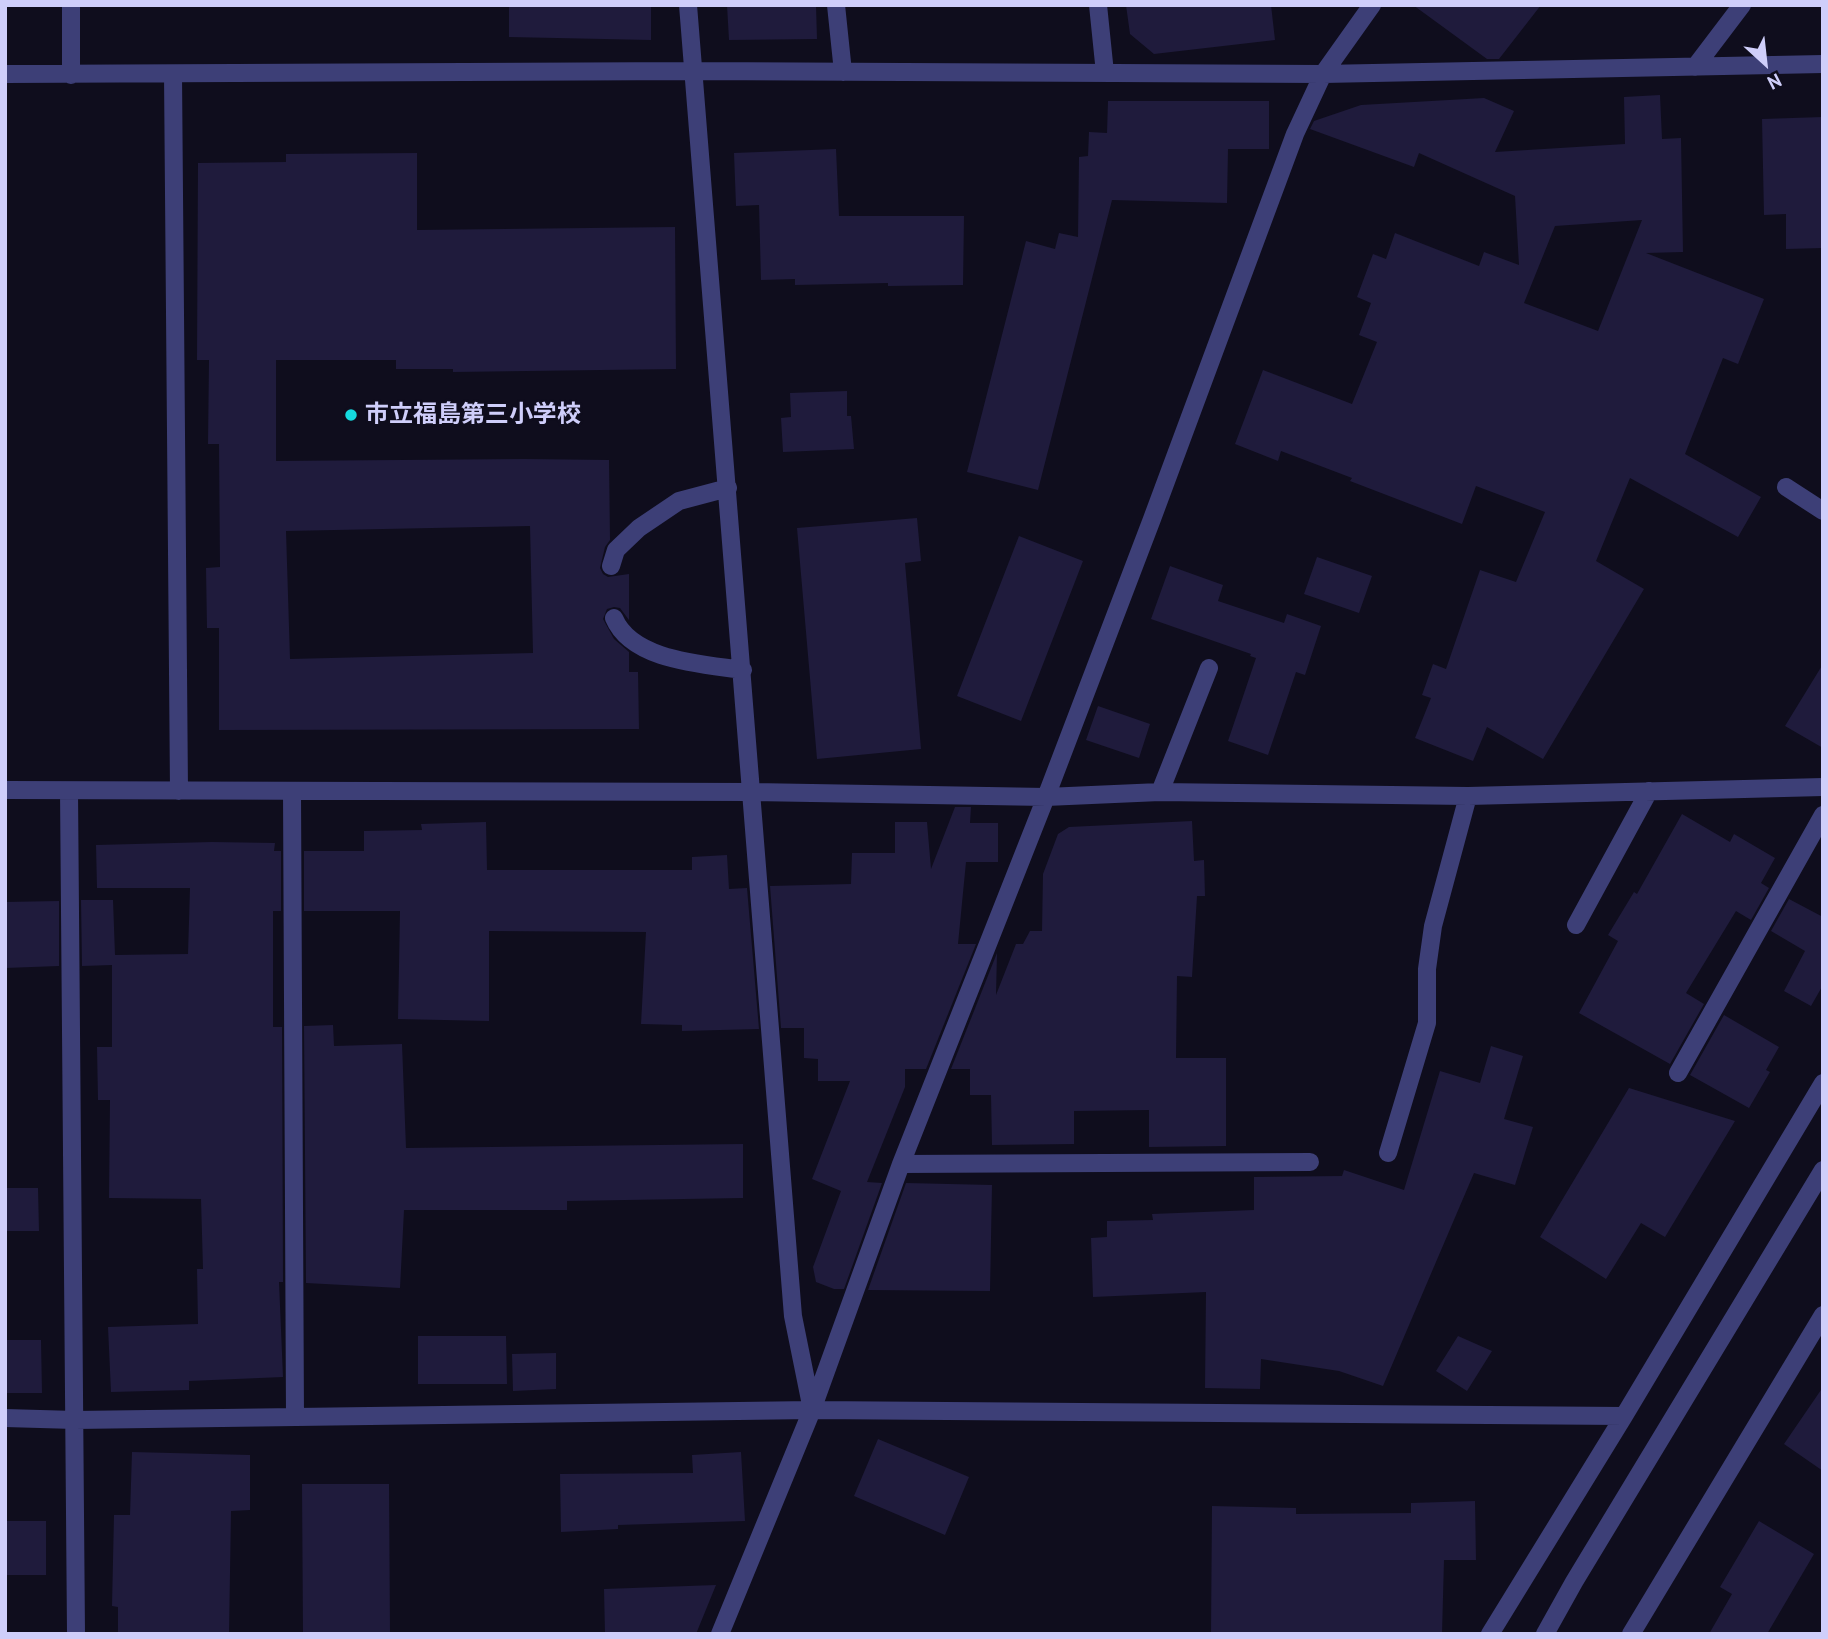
<!DOCTYPE html>
<html>
<head>
<meta charset="utf-8">
<style>
  body { margin:0 }
  #map { position:relative; width:1828px; height:1639px; overflow:hidden; background:#0f0d1d; font-family:"PT Sans",sans-serif }
  canvas { display:block }
  .frame { position:absolute; inset:0; border:7px solid #cfcefa; pointer-events:none }
  .north { position:absolute; left:1730px; top:28px; width:70px; height:70px; -webkit-text-stroke:5px #0f0d1d; paint-order:stroke; rotate:153deg; font-size:19px; font-weight:700; line-height:28px; text-align:center; color:#cfcefa }
  .north::after { content:''; display:block; margin:auto; width:24px; height:32px; background:#cfcefa; clip-path:polygon(50% 0,100% 100%,50% 72%,0 100%) }
</style>
</head>
<body>
<div id="map">
<canvas width="1828" height="1639"></canvas>
<div class="frame"></div>
<div class="north">N</div>
</div>
<script>
const context = document.querySelector('canvas').getContext('2d');
context.lineJoin = 'round';
function fillPath(path, color) {
  context.fillStyle = color;
  context.fill(path, 'evenodd');
}
function strokePath(path, color, width, dash) {
  context.strokeStyle = color;
  context.lineWidth = width;
  context.lineCap = dash ? 'butt' : 'round';
  context.setLineDash(dash || []);
  context.stroke(path);
}
function label(font, color, halo, rows, align = 'center') {
  context.font = font + ' "PT Sans","Noto Sans JP",sans-serif';
  context.lineWidth = 5;
  context.setLineDash([]);
  context.textBaseline = 'middle';
  context.strokeStyle = halo;
  context.fillStyle = color;
  for (const [text, x, y, turn = 0] of rows) {
    context.save();
    context.translate(x, y);
    context.rotate((+turn || 0) * Math.PI / 180);
    context.textAlign = isNaN(turn) ? turn : align;
    if (halo) context.strokeText(text, 0, 0);
    context.fillText(text, 0, 0);
    context.restore();
  }
}
fillPath(new Path2D(`
  M 509,5 L 651,5 L 651,40 L 509,37 Z
  M 727,5 L 816,5 L 817,39 L 729,40 Z
  M 1126,5 L 1271,5 L 1275,40 L 1154,54 L 1130,34 Z
  M 1413,5 L 1541,5 L 1499,59 L 1487,59 Z
  M 1660,95 L 1662,139 L 1681,138 L 1683,252 L 1646,253 L 1764,299 L 1738,364 L 1723,358 L 1685,454 L 1761,497 L 1738,537 L 1630,478 L 1596,561 L 1644,589 L 1543,759 L 1487,727 L 1473,761 L 1415,738 L 1431,698 L 1422,695 L 1433,664 L 1446,669 L 1480,570 L 1516,582 L 1545,512 L 1476,486 L 1462,524 L 1350,481 L 1352,478 L 1281,451 L 1278,461 L 1235,444 L 1263,370 L 1352,404 L 1377,342 L 1359,335 L 1371,303 L 1357,297 L 1373,254 L 1386,259 L 1395,233 L 1479,266 L 1484,252 L 1519,265 L 1515,196 L 1419,153 L 1414,167 L 1310,129 L 1314,121 L 1361,105 L 1484,98 L 1514,111 L 1495,152 L 1625,144 L 1624,97 ZM 1642,220 L 1598,331 L 1524,303 L 1555,226 Z
  M 1108,101 L 1269,101 L 1269,149 L 1228,149 L 1227,203 L 1112,200 L 1038,490 L 967,472 L 1026,241 L 1055,249 L 1059,233 L 1078,237 L 1079,157 L 1088,156 L 1089,132 L 1107,133 Z
  M 1823,117 L 1823,248 L 1786,249 L 1786,214 L 1764,215 L 1762,119 Z
  M 836,149 L 839,216 L 964,216 L 963,285 L 888,286 L 888,283 L 795,285 L 795,279 L 761,280 L 759,205 L 736,206 L 734,153 Z
  M 417,153 L 417,230 L 675,227 L 676,369 L 453,372 L 453,369 L 396,369 L 396,360 L 276,360 L 276,461 L 524,459 L 609,460 L 610,540 L 605,547 L 600,568 L 603,574 L 608,577 L 629,574 L 629,620 L 620,608 L 614,607 L 607,609 L 603,619 L 614,639 L 629,652 L 629,672 L 638,672 L 639,729 L 219,730 L 219,628 L 207,628 L 206,568 L 220,567 L 219,444 L 208,444 L 209,360 L 197,360 L 198,163 L 286,162 L 286,154 ZM 530,526 L 533,653 L 290,659 L 286,531 Z
  M 847,391 L 847,416 L 851,416 L 854,449 L 783,452 L 781,418 L 791,417 L 790,393 Z
  M 917,518 L 921,561 L 905,563 L 921,749 L 817,759 L 797,528 Z
  M 1019,536 L 1083,561 L 1021,721 L 957,696 Z
  M 1317,557 L 1372,576 L 1359,613 L 1304,594 Z
  M 1170,566 L 1223,585 L 1218,601 L 1284,623 L 1287,614 L 1321,626 L 1305,675 L 1296,672 L 1268,755 L 1228,741 L 1256,658 L 1250,656 L 1251,654 L 1151,619 Z
  M 1823,664 L 1823,748 L 1785,726 Z
  M 1098,706 L 1150,724 L 1139,758 L 1086,740 Z
  M 955,807 L 971,807 L 970,823 L 998,823 L 998,862 L 966,862 L 958,944 L 976,944 L 926,1069 L 905,1069 L 905,1087 L 867,1182 L 882,1183 L 844,1289 L 834,1289 L 816,1282 L 813,1267 L 841,1191 L 812,1179 L 850,1081 L 818,1081 L 818,1059 L 804,1058 L 804,1028 L 781,1028 L 770,886 L 851,884 L 852,853 L 895,853 L 895,822 L 927,822 L 931,869 Z
  M 1682,814 L 1730,842 L 1734,834 L 1775,858 L 1761,883 L 1769,888 L 1751,920 L 1736,911 L 1686,993 L 1704,1004 L 1670,1064 L 1579,1013 L 1618,941 L 1608,935 L 1634,892 L 1637,894 Z
  M 1192,821 L 1194,861 L 1204,860 L 1205,896 L 1197,896 L 1192,977 L 1177,976 L 1176,1058 L 1226,1058 L 1226,1146 L 1149,1147 L 1149,1110 L 1074,1111 L 1074,1144 L 992,1145 L 991,1095 L 970,1095 L 970,1069 L 951,1069 L 997,953 L 996,995 L 1016,944 L 1023,944 L 1030,931 L 1042,931 L 1043,874 L 1058,834 L 1069,827 Z
  M 486,822 L 487,870 L 692,870 L 692,857 L 727,855 L 729,889 L 747,888 L 759,1029 L 682,1031 L 682,1025 L 641,1024 L 646,932 L 489,931 L 489,1021 L 398,1019 L 400,911 L 304,911 L 304,851 L 364,851 L 364,831 L 422,830 L 421,824 Z
  M 212,842 L 275,843 L 274,851 L 281,851 L 281,911 L 273,911 L 273,1027 L 282,1027 L 283,1282 L 279,1282 L 283,1377 L 189,1381 L 189,1390 L 111,1392 L 108,1327 L 198,1324 L 197,1269 L 203,1269 L 201,1199 L 109,1198 L 110,1100 L 98,1100 L 97,1047 L 112,1047 L 112,965 L 82,966 L 81,900 L 113,900 L 115,955 L 188,954 L 190,888 L 97,888 L 96,845 Z
  M 1789,899 L 1823,917 L 1823,985 L 1811,1006 L 1784,991 L 1805,951 L 1771,931 Z
  M 59,901 L 59,966 L 5,968 L 5,902 Z
  M 1724,1015 L 1779,1047 L 1766,1070 L 1770,1072 L 1749,1108 L 1690,1075 Z
  M 333,1025 L 334,1046 L 402,1044 L 406,1148 L 743,1144 L 743,1198 L 567,1201 L 567,1210 L 404,1210 L 400,1288 L 306,1283 L 304,1026 Z
  M 1491,1046 L 1523,1056 L 1504,1119 L 1533,1127 L 1515,1185 L 1474,1173 L 1383,1386 L 1339,1371 L 1261,1359 L 1260,1389 L 1205,1388 L 1206,1292 L 1093,1297 L 1091,1238 L 1107,1237 L 1107,1221 L 1153,1220 L 1152,1214 L 1254,1210 L 1254,1177 L 1342,1176 L 1344,1170 L 1404,1190 L 1440,1071 L 1480,1083 Z
  M 1629,1088 L 1735,1121 L 1665,1237 L 1641,1223 L 1606,1279 L 1540,1237 Z
  M 906,1183 L 992,1185 L 990,1291 L 868,1290 Z
  M 5,1188 L 38,1188 L 39,1231 L 5,1231 Z
  M 418,1336 L 506,1336 L 507,1384 L 418,1384 Z
  M 1458,1336 L 1492,1351 L 1467,1391 L 1436,1371 Z
  M 5,1340 L 41,1340 L 42,1393 L 5,1393 Z
  M 556,1353 L 556,1389 L 513,1391 L 512,1354 Z
  M 1823,1387 L 1823,1471 L 1784,1444 Z
  M 878,1439 L 969,1477 L 945,1535 L 854,1496 Z
  M 132,1452 L 250,1455 L 250,1510 L 231,1511 L 229,1634 L 118,1634 L 118,1607 L 112,1606 L 114,1515 L 130,1515 Z
  M 741,1452 L 745,1521 L 618,1525 L 618,1529 L 561,1532 L 560,1474 L 693,1473 L 692,1455 Z
  M 302,1484 L 389,1484 L 390,1634 L 303,1634 Z
  M 1475,1501 L 1476,1560 L 1444,1560 L 1442,1634 L 1211,1634 L 1212,1506 L 1296,1508 L 1296,1514 L 1411,1513 L 1411,1503 Z
  M 5,1521 L 46,1521 L 46,1575 L 5,1575 Z
  M 1759,1521 L 1814,1554 L 1767,1634 L 1709,1634 L 1732,1594 L 1720,1587 Z
  M 716,1585 L 696,1634 L 605,1634 L 604,1589 Z`), '#1f1b3c');
strokePath(new Path2D(`
  M 71,5 L 71,75
  M 688,5 L 793,1316 L 812,1410
  M 836,5 L 843,72
  M 1098,5 L 1105,73
  M 1695,67 L 1742,5
  M 5,74 L 694,71 L 1323,74 L 1823,64
  M 173,74 L 179,791
  M 1786,487 L 1823,511
  M 611,566 L 616,550 L 639,528 L 679,501 L 728,488
  M 614,618 C 632,661 703,664 743,670
  M 5,790 L 753,792 L 1046,797 L 1160,792 L 1468,796 L 1823,787
  M 69,791 L 76,1634
  M 292,792 L 295,1417
  M 1160,792 L 1209,668
  M 1576,925 L 1649,791
  M 1678,1073 L 1823,815
  M 1388,1153 L 1427,1023 L 1427,969 L 1433,926 L 1468,796
  M 901,1164 L 1310,1162
  M 5,1418 L 75,1420 L 812,1410 L 1624,1416
  M 720,1634 L 812,1410 L 901,1164 L 1046,797 L 1152,519 L 1295,134 L 1323,74 L 1372,5
  M 1490,1634 L 1624,1416 L 1823,1083
  M 1545,1634 L 1574,1582 L 1823,1170
  M 1631,1634 L 1823,1315`), '#3d3f77', 18);
for (const [x, y, r, color] of [
  [351,415,7,"#15dadf"]
]) {
  const dot = new Path2D();
  dot.arc(x, y, r, 0, 2 * Math.PI);
  context.fillStyle = color;
  context.fill(dot);
  strokePath(dot, '#0f0d1d', 2.5);
}
label('bold 24px', '#cfcefa', '#0f0d1d', [
  ["市立福島第三小学校",365,415]
], 'left');
</script>
</body>
</html>
